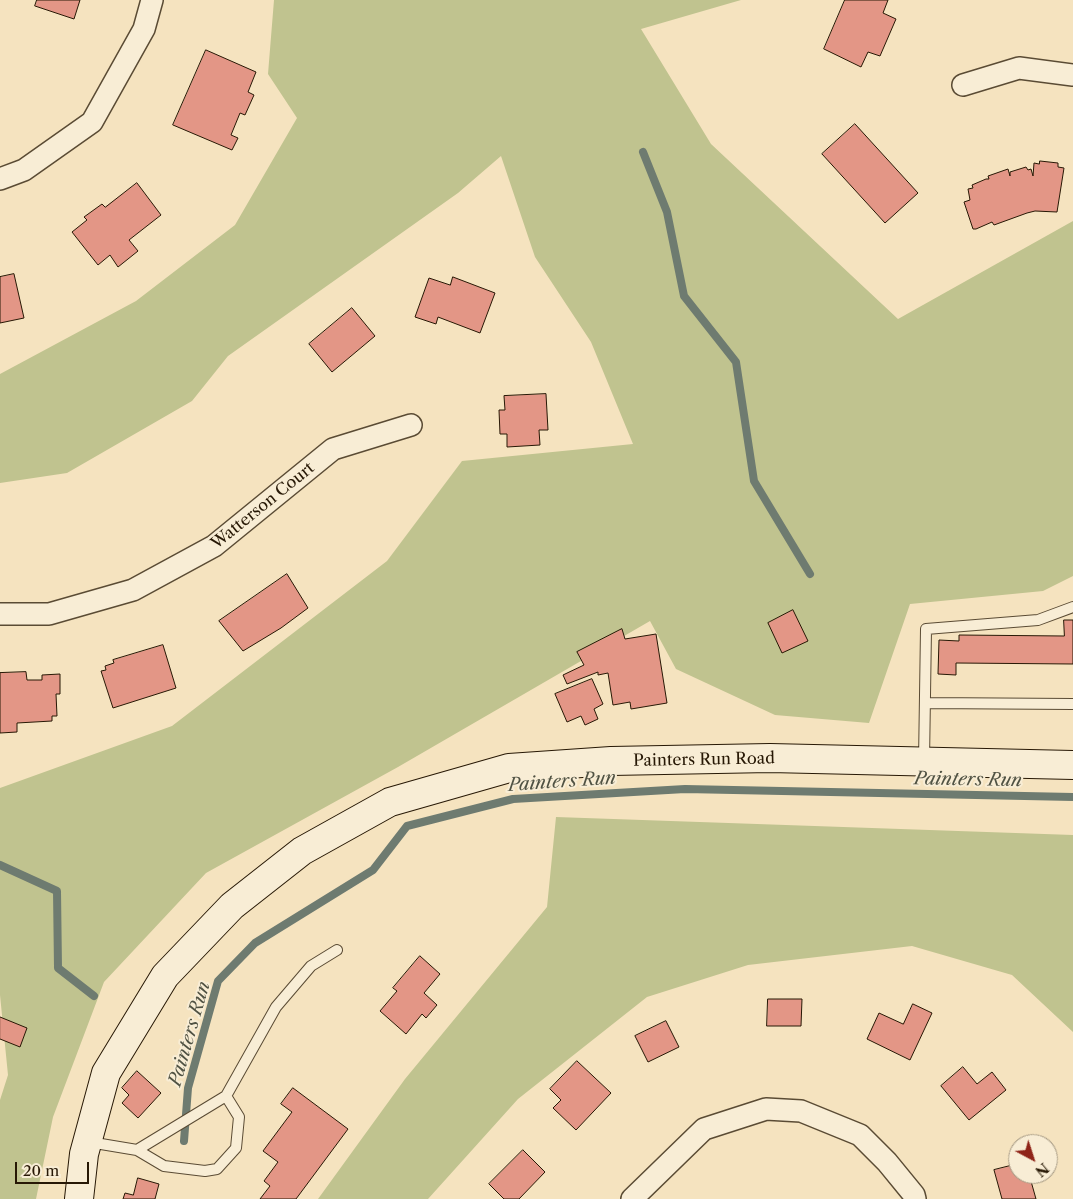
<!DOCTYPE html>
<html>
<head>
<meta charset="utf-8">
<style>
  body { margin:0 }
  #map { position:relative; width:1073px; height:1199px; overflow:hidden; background:#f5e3bf; font-family:"Libre Caslon Text",serif }
  canvas { display:block }
  .north { position:absolute; left:1008px; top:1134px; width:50px; height:50px; box-sizing:border-box; background:#f8edd5; border:1px solid #a49882; border-radius:50%; rotate:140deg; font-size:14px; font-weight:700; line-height:20px; text-align:center; color:#271805 }
  .north::after { content:''; display:block; margin:auto; width:18px; height:22px; background:#8f2418; clip-path:polygon(50% 0,100% 100%,50% 72%,0 100%) }
  .scale { position:absolute; left:15px; top:1162px; width:74px; height:22px; box-sizing:border-box; border:2px solid #271805; border-top:0; padding-left:6px; font-size:15px; line-height:18px; white-space:nowrap; color:#271805; -webkit-text-stroke:4px #f8edd5; paint-order:stroke }
</style>
</head>
<body>
<div id="map">
<canvas width="1073" height="1199"></canvas>
<div class="north">N</div>
<div class="scale">20 m</div>
</div>
<script>
const context = document.querySelector('canvas').getContext('2d');
context.lineJoin = 'round';
function fillPath(path, color) {
  context.fillStyle = color;
  context.fill(path, 'evenodd');
}
function strokePath(path, color, width, dash) {
  context.strokeStyle = color;
  context.lineWidth = width;
  context.lineCap = dash ? 'butt' : 'round';
  context.setLineDash(dash || []);
  context.stroke(path);
}
function label(font, color, halo, rows, align = 'center') {
  context.font = font + ' "Libre Caslon Text",serif';
  context.lineWidth = 4;
  context.setLineDash([]);
  context.textBaseline = 'middle';
  context.strokeStyle = halo;
  context.fillStyle = color;
  for (const [text, x, y, turn = 0] of rows) {
    context.save();
    context.translate(x, y);
    context.rotate((+turn || 0) * Math.PI / 180);
    context.textAlign = isNaN(turn) ? turn : align;
    if (halo) context.strokeText(text, 0, 0);
    context.fillText(text, 0, 0);
    context.restore();
  }
}
fillPath(new Path2D(`
  M 274,0 L 741,0 L 641,29 L 711,144 L 898,319 L 1073,221 L 1073,576 L 1043,591 L 910,604 L 869,723 L 775,715 L 676,669 L 650,621 L 398,767 L 206,873 L 104,982 L 53,1117 L 36,1199 L 0,1199 L 0,1100 L 8,1075 L 0,995 L 0,788 L 172,726 L 387,561 L 462,461 L 633,444 L 591,342 L 535,257 L 501,156 L 458,193 L 228,356 L 192,401 L 67,473 L 0,483 L 0,374 L 136,301 L 235,225 L 297,118 L 268,74 Z
  M 556,817 L 1073,835 L 1073,1032 L 1012,975 L 912,946 L 748,965 L 647,997 L 518,1099 L 428,1199 L 318,1199 L 405,1079 L 547,907 Z`), '#c0c38f');
strokePath(new Path2D(`
  M 643,152 L 667,212 L 684,296 L 736,362 L 754,481 L 810,574
  M 0,865 L 57,891 L 58,968 L 94,996
  M 184,1141 L 188,1088 L 218,981 L 255,943 L 373,870 L 407,826 L 513,799 L 685,789 L 1073,797`), '#6e7b70', 8);
const building = new Path2D(`
  M 37,0 L 80,0 L 74,19 L 35,6 Z
  M 845,0 L 888,0 L 883,13 L 896,19 L 880,56 L 868,52 L 861,67 L 824,49 Z
  M 206,50 L 256,72 L 248,92 L 254,95 L 245,115 L 240,113 L 231,135 L 238,138 L 232,150 L 173,125 Z
  M 855,124 L 918,193 L 885,223 L 822,154 Z
  M 1040,161 L 1058,163 L 1058,167 L 1064,168 L 1057,212 L 1035,211 L 1027,213 L 994,225 L 992,222 L 976,229 L 973,229 L 964,202 L 970,200 L 968,189 L 973,188 L 972,185 L 986,179 L 989,179 L 988,176 L 1008,169 L 1010,176 L 1010,172 L 1026,167 L 1028,170 L 1031,169 L 1033,176 L 1034,163 L 1039,164 Z
  M 137,183 L 161,215 L 129,240 L 138,251 L 118,267 L 110,255 L 98,265 L 72,232 L 87,220 L 84,217 L 102,204 L 105,207 Z
  M 14,274 L 24,318 L 0,323 L 0,277 Z
  M 453,277 L 495,293 L 480,333 L 438,317 L 436,324 L 415,317 L 429,278 L 450,285 Z
  M 352,308 L 375,336 L 332,372 L 309,344 Z
  M 546,394 L 548,430 L 539,430 L 540,445 L 507,447 L 507,434 L 500,434 L 499,410 L 505,410 L 504,396 Z
  M 287,574 L 308,608 L 281,628 L 243,651 L 219,621 Z
  M 793,610 L 808,641 L 782,653 L 768,623 Z
  M 1064,620 L 1073,620 L 1073,664 L 956,663 L 956,675 L 938,674 L 939,640 L 959,641 L 959,635 L 1064,636 Z
  M 622,629 L 625,639 L 656,634 L 667,703 L 631,709 L 630,702 L 613,705 L 608,673 L 598,675 L 598,672 L 567,684 L 563,675 L 584,665 L 577,652 Z
  M 163,645 L 176,688 L 113,708 L 101,671 L 106,670 L 105,666 L 114,663 L 113,660 Z
  M 26,672 L 27,680 L 42,680 L 42,675 L 60,674 L 60,694 L 56,694 L 57,716 L 52,716 L 52,721 L 17,723 L 17,732 L 0,733 L 0,673 Z
  M 592,679 L 603,704 L 594,709 L 598,719 L 585,725 L 581,716 L 567,722 L 555,694 Z
  M 420,956 L 440,974 L 424,993 L 437,1005 L 426,1018 L 422,1014 L 406,1034 L 380,1011 L 397,991 L 393,988 Z
  M 768,999 L 802,999 L 801,1026 L 767,1026 Z
  M 913,1004 L 932,1013 L 910,1060 L 867,1039 L 879,1013 L 903,1024 Z
  M 0,1017 L 27,1028 L 20,1047 L 0,1039 Z
  M 666,1021 L 679,1047 L 648,1062 L 635,1036 Z
  M 577,1061 L 611,1093 L 576,1130 L 553,1108 L 561,1100 L 550,1089 Z
  M 963,1067 L 977,1084 L 992,1072 L 1006,1090 L 969,1120 L 941,1086 Z
  M 137,1071 L 161,1093 L 138,1118 L 122,1103 L 129,1095 L 122,1088 Z
  M 293,1088 L 348,1129 L 296,1199 L 260,1199 L 270,1186 L 264,1181 L 278,1162 L 263,1151 L 292,1112 L 281,1104 Z
  M 523,1150 L 545,1172 L 519,1199 L 504,1199 L 489,1184 Z
  M 1018,1164 L 1018,1174 L 1029,1174 L 1036,1199 L 1002,1199 L 994,1170 Z
  M 138,1178 L 159,1184 L 155,1199 L 123,1199 L 125,1193 L 133,1195 Z`);
fillPath(building, '#e39686');
strokePath(building, '#271805', 1);
const lane = new Path2D(`
  M 925,703 L 1073,704
  M 924,761 L 926,629 L 1038,620 L 1073,607
  M 89,1142 L 137,1150 L 164,1166 L 205,1171 L 217,1169 L 236,1148 L 239,1117 L 226,1096 L 276,1007 L 311,966 L 337,950
  M 137,1150 L 226,1096`);
const street = new Path2D(`
  M 963,85 L 1019,68 L 1073,75
  M 0,179 L 24,170 L 92,122 L 144,29 L 152,0
  M 0,614 L 49,614 L 133,590 L 214,546 L 333,449 L 411,425
  M 632,1199 L 704,1129 L 766,1109 L 801,1111 L 860,1135 L 887,1162 L 914,1195 L 915,1199`);
const secondary = new Path2D(`
  M 79,1199 L 84,1154 L 106,1073 L 165,976 L 232,906 L 302,851 L 390,802 L 509,768 L 611,761 L 770,758 L 1073,765`);
strokePath(lane, '#5a4b34', 12);
strokePath(street, '#5a4b34', 24);
strokePath(secondary, '#271805', 30);
strokePath(lane, '#f8edd5', 10);
strokePath(street, '#f8edd5', 21);
strokePath(secondary, '#f8edd5', 28);
label('16px', '#271805', '#f8edd5', [
  ["Watterson Court",263,506,-39],
  ["Painters Run Road",704,760,-1]
]);
label('italic 18px', '#505243', '#f8edd5', [
  ["Painters Run",968,780,1],
  ["Painters Run",562,782,-4],
  ["Painters Run",190,1034,-74]
]);
</script>
</body>
</html>
